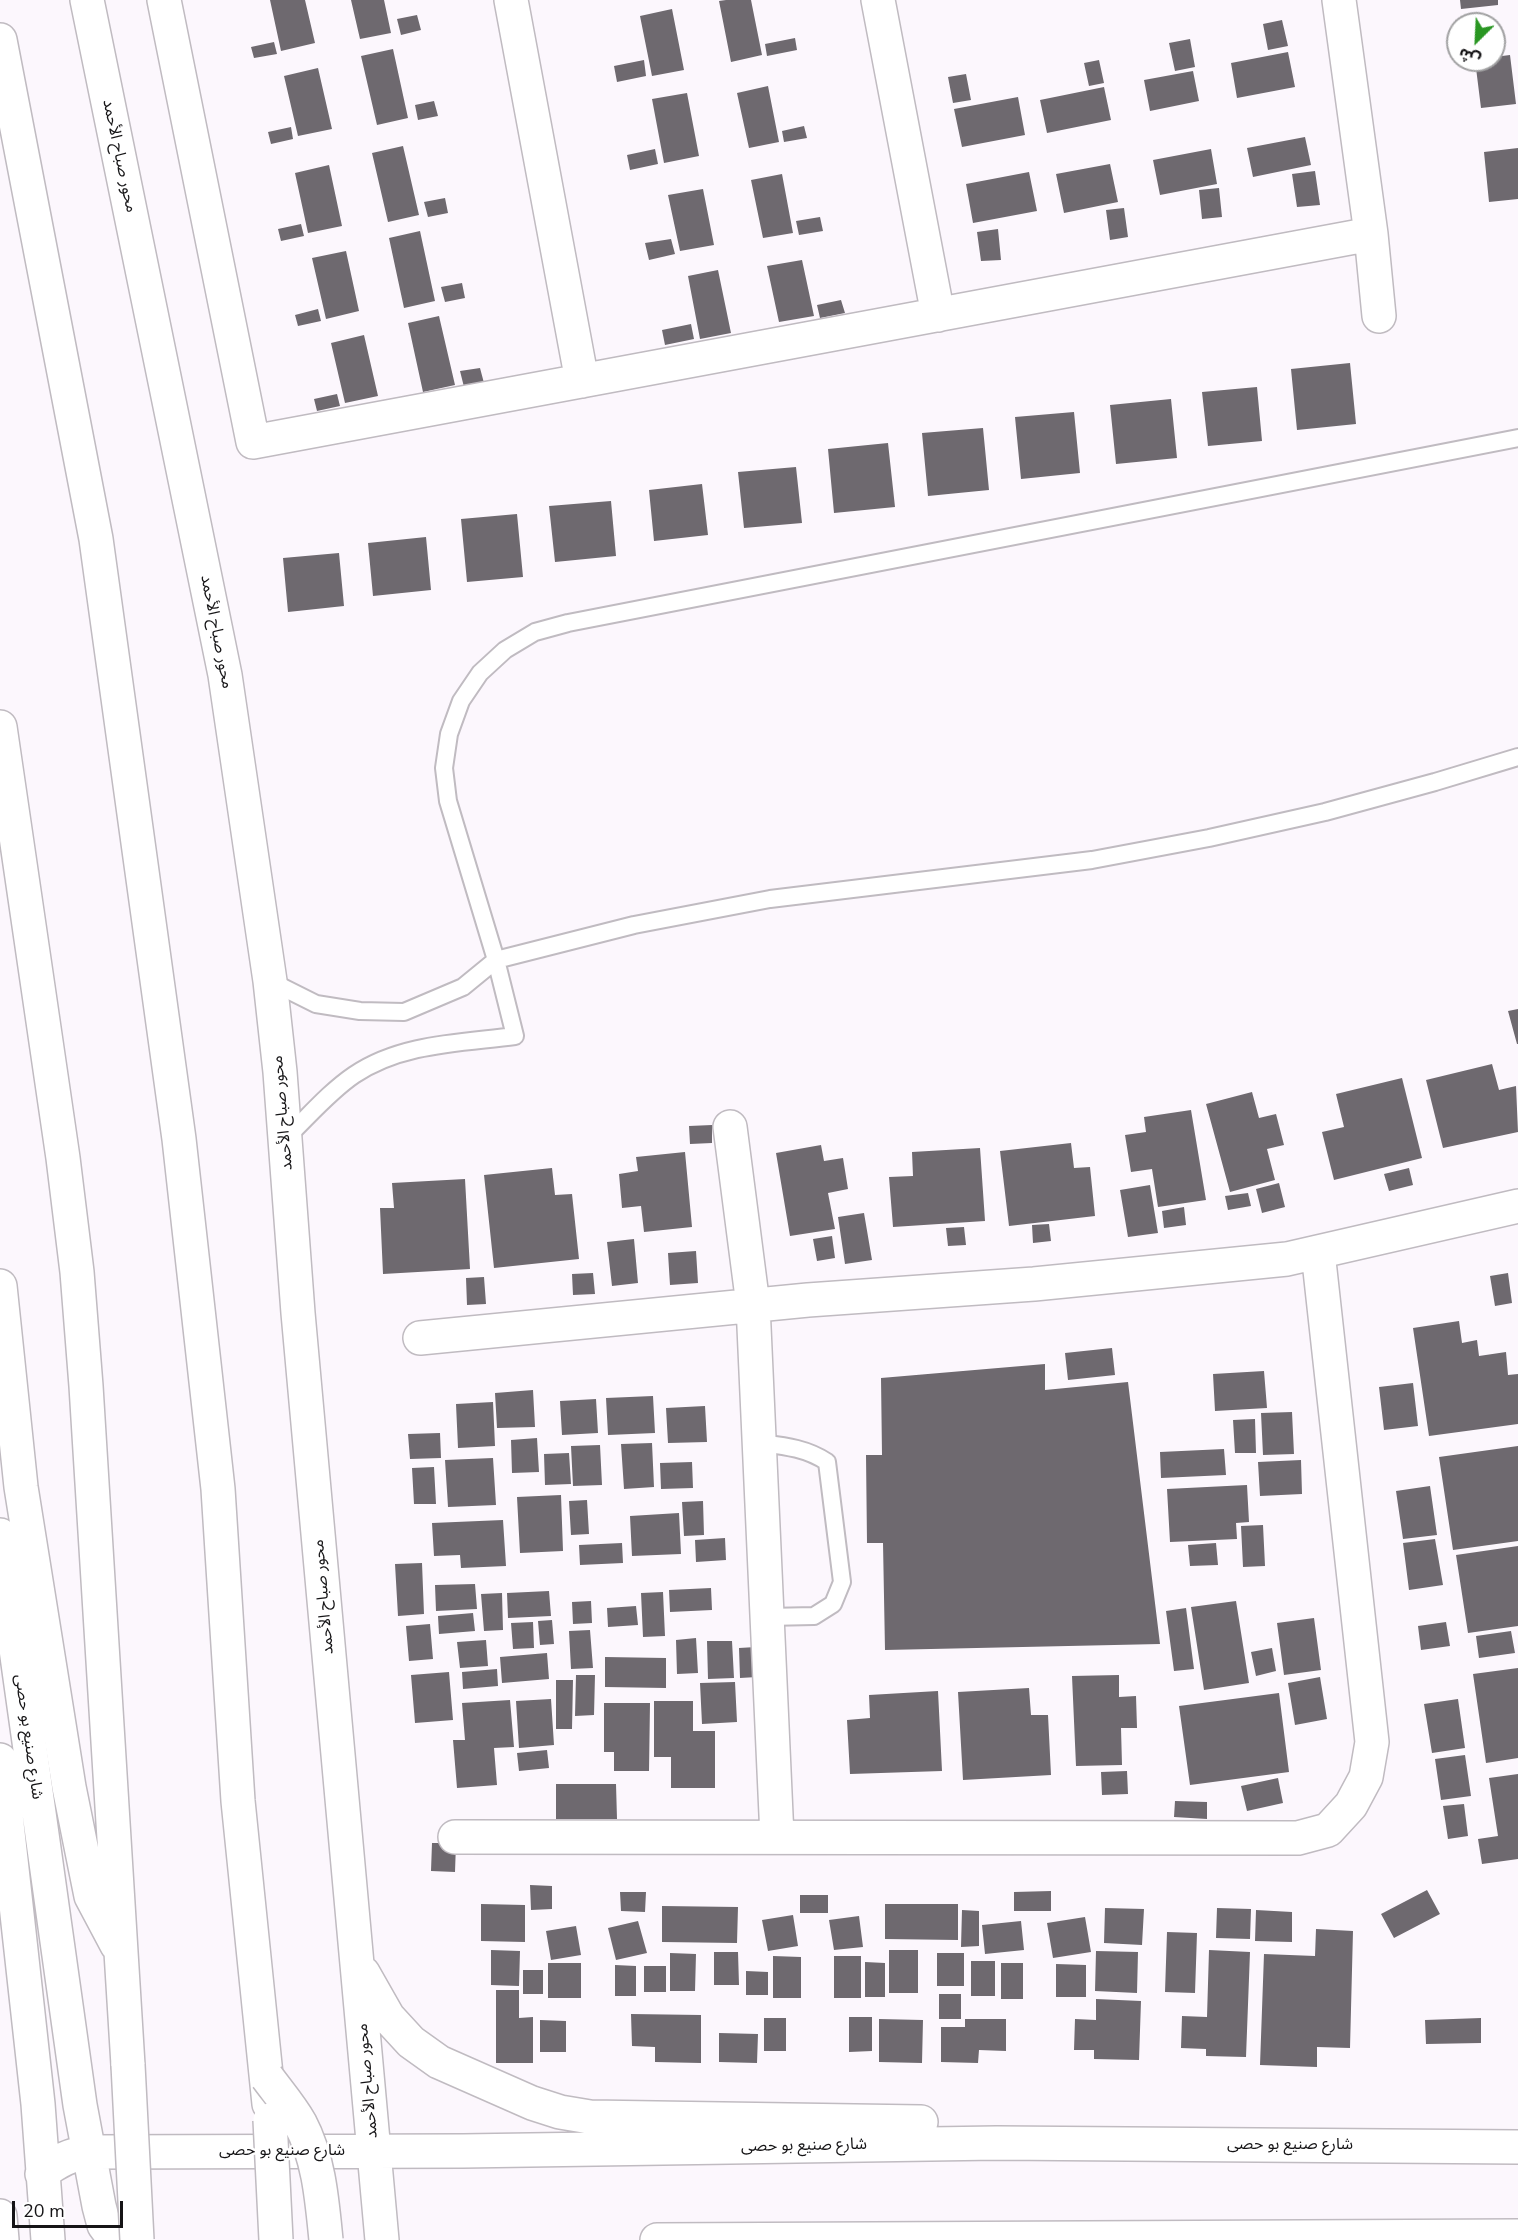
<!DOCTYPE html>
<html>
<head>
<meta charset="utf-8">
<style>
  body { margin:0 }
  #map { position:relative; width:1518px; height:2240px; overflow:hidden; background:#fcf7fd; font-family:"Nunito Sans","Noto Sans Arabic",sans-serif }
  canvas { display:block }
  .north { position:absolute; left:1446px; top:12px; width:60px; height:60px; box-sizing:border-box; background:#fff; border:2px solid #a1a1a2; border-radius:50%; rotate:204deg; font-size:16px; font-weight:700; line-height:24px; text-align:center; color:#151416 }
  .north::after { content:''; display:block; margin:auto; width:21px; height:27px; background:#299622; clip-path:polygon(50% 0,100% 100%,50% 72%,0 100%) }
  .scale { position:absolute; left:12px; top:2201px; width:111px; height:27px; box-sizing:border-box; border:3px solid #151416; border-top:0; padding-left:8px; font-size:18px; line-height:21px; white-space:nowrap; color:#151416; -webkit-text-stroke:4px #fff; paint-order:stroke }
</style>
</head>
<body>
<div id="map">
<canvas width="1518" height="2240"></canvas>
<div class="north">ش</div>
<div class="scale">20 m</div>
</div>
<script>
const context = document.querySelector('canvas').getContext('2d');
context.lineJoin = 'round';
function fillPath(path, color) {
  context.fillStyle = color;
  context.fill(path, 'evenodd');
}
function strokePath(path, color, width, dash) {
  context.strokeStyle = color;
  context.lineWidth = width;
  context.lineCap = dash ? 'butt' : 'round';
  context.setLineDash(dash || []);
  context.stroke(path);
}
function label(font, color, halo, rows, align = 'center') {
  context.font = font + ' "Nunito Sans","Noto Sans Arabic",sans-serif';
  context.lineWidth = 5;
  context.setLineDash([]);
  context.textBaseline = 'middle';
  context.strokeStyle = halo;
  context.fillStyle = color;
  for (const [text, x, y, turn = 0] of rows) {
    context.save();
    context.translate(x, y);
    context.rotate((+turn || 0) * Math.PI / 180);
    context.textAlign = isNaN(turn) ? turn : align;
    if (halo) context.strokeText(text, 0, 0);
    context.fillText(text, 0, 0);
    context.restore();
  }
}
fillPath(new Path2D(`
  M 270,0 L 305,0 L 315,43 L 281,51 Z
  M 351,0 L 384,0 L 391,33 L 360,39 Z
  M 726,0 L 751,0 L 762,55 L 731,62 L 719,1 Z
  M 1460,0 L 1498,0 L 1498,5 L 1461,9 Z
  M 672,9 L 684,70 L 652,76 L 640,16 Z
  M 417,15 L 421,30 L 401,35 L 397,19 Z
  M 1282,20 L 1288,46 L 1268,50 L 1263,24 Z
  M 795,38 L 797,50 L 767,56 L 765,44 Z
  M 1190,39 L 1195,67 L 1175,71 L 1169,43 Z
  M 274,42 L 277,54 L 254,58 L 251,47 Z
  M 393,49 L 408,118 L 377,125 L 361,56 Z
  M 1288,52 L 1295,87 L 1237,98 L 1231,63 Z
  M 1510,55 L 1516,104 L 1481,108 L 1475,60 L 1494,60 L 1494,57 Z
  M 644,60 L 646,76 L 617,82 L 614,66 Z
  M 1099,60 L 1104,83 L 1089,86 L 1084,63 Z
  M 318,68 L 332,129 L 298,136 L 284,76 Z
  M 1193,71 L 1199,101 L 1150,111 L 1144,80 Z
  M 966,74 L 971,100 L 953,103 L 948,77 Z
  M 768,86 L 779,142 L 749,148 L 737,93 Z
  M 1104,87 L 1111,120 L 1047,133 L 1040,100 Z
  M 687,93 L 699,156 L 664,163 L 652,99 Z
  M 1018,97 L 1025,135 L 962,147 L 954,109 Z
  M 434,101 L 438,116 L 418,120 L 415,105 Z
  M 804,126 L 807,138 L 784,142 L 782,131 Z
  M 291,127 L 293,139 L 271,144 L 268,132 Z
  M 1305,137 L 1311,165 L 1253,177 L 1247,148 Z
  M 403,146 L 419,215 L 388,222 L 372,153 Z
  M 1518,148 L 1518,199 L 1489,202 L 1484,152 Z
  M 655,149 L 658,164 L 630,170 L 627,155 Z
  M 1211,149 L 1217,184 L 1160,195 L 1153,160 Z
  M 1110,164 L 1118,202 L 1064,213 L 1056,174 Z
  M 329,165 L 342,226 L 308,233 L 295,173 Z
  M 1315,171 L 1320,205 L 1297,207 L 1292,174 Z
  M 1029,172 L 1037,211 L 973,223 L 966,184 Z
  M 782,174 L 793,233 L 763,238 L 751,180 Z
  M 1219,188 L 1222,217 L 1202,219 L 1199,190 Z
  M 703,189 L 714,245 L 680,251 L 668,195 Z
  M 445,198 L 448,213 L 428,217 L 424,202 Z
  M 1124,208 L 1128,237 L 1110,240 L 1106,210 Z
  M 820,217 L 823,231 L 799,235 L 796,221 Z
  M 301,224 L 304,236 L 281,241 L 278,229 Z
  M 998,229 L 1001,260 L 981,261 L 977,232 Z
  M 420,231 L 435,301 L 404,308 L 389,238 Z
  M 671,239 L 675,254 L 649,260 L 645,243 Z
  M 346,251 L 359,311 L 326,319 L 312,258 Z
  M 802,260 L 814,316 L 779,322 L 767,266 Z
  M 718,270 L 731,333 L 700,339 L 688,276 Z
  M 462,283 L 465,298 L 445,302 L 441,287 Z
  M 841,300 L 845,313 L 820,318 L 817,305 Z
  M 318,309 L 321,321 L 298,326 L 295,315 Z
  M 439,316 L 455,385 L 423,392 L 408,323 Z
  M 691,324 L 694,339 L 665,345 L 662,330 Z
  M 364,335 L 378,396 L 345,403 L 331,343 Z
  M 1350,363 L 1356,424 L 1297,430 L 1291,369 Z
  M 480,368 L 484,383 L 464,387 L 460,371 Z
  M 1257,387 L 1262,441 L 1208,446 L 1202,392 Z
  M 337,394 L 340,406 L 317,411 L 314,399 Z
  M 1171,399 L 1177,458 L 1116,464 L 1110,405 Z
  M 1074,412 L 1080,473 L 1021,479 L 1015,417 Z
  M 983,428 L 989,490 L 928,496 L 922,433 Z
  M 888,443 L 895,507 L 834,513 L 828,449 Z
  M 796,467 L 802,523 L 744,528 L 738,472 Z
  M 702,484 L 708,535 L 654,541 L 649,490 Z
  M 611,501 L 616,556 L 555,562 L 549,506 Z
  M 517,514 L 523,577 L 467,582 L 461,519 Z
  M 426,537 L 431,590 L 373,596 L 368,543 Z
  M 339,553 L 344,606 L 288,612 L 283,558 Z
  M 1518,1009 L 1518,1044 L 1517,1044 L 1508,1011 Z
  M 1492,1064 L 1499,1090 L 1516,1086 L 1518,1132 L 1443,1148 L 1426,1080 Z
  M 1402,1078 L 1422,1158 L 1334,1180 L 1322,1132 L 1344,1127 L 1336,1094 Z
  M 1252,1092 L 1259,1118 L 1276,1114 L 1284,1145 L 1267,1149 L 1275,1180 L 1230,1192 L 1206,1104 Z
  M 1191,1110 L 1206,1200 L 1158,1207 L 1152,1169 L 1131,1172 L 1125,1135 L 1146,1132 L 1144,1117 Z
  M 712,1125 L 712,1143 L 690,1144 L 689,1126 Z
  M 1071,1143 L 1074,1168 L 1090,1167 L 1095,1216 L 1009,1226 L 1000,1151 Z
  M 821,1145 L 824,1161 L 843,1158 L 848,1189 L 828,1193 L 835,1229 L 790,1236 L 776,1153 Z
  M 980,1148 L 985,1221 L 893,1227 L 889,1177 L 913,1176 L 912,1152 Z
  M 685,1152 L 692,1227 L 644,1232 L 641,1206 L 622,1208 L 619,1174 L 638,1171 L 636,1157 Z
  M 552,1168 L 555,1195 L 572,1194 L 579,1259 L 494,1268 L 484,1175 Z
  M 1409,1168 L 1413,1185 L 1389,1191 L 1384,1174 Z
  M 465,1179 L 470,1269 L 383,1274 L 380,1208 L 394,1208 L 392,1183 Z
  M 1279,1183 L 1285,1207 L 1262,1213 L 1256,1189 Z
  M 1150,1185 L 1158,1233 L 1128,1237 L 1120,1190 Z
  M 1248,1193 L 1251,1206 L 1228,1210 L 1225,1196 Z
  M 1184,1207 L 1186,1225 L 1164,1228 L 1162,1211 Z
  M 864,1213 L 872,1260 L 845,1264 L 838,1217 Z
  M 1049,1224 L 1051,1241 L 1033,1243 L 1032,1225 Z
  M 964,1227 L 966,1245 L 948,1246 L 946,1228 Z
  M 832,1236 L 835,1258 L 817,1261 L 813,1239 Z
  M 634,1239 L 638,1283 L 612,1286 L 607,1242 Z
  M 696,1251 L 698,1283 L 670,1285 L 668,1253 Z
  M 593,1273 L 595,1294 L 573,1295 L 572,1274 Z
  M 1508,1273 L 1512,1303 L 1495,1306 L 1490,1276 Z
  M 484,1277 L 486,1304 L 467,1305 L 466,1278 Z
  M 1459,1321 L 1462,1343 L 1477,1340 L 1479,1356 L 1506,1352 L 1508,1375 L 1518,1374 L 1518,1424 L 1429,1436 L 1413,1328 Z
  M 1112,1348 L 1115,1375 L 1068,1380 L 1065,1353 Z
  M 1045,1364 L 1045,1390 L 1128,1382 L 1160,1644 L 885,1650 L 883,1543 L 867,1543 L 866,1455 L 882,1455 L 881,1378 Z
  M 1264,1371 L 1267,1408 L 1215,1411 L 1213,1374 Z
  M 1413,1383 L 1418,1426 L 1384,1430 L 1379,1387 Z
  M 533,1390 L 535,1427 L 497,1428 L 495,1393 Z
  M 653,1396 L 655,1433 L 608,1435 L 606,1398 Z
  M 596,1399 L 598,1433 L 562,1435 L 560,1401 Z
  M 493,1402 L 495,1446 L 458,1448 L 456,1404 Z
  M 705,1406 L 707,1442 L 668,1443 L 666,1408 Z
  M 1292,1412 L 1294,1454 L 1263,1455 L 1261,1413 Z
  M 1255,1419 L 1256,1453 L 1235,1453 L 1233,1420 Z
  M 440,1433 L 441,1458 L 410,1459 L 408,1434 Z
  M 537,1438 L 539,1472 L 512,1473 L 511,1440 Z
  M 652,1443 L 654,1487 L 624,1489 L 621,1444 Z
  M 600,1445 L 602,1485 L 573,1486 L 571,1446 Z
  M 1518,1446 L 1518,1541 L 1453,1550 L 1439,1457 Z
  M 1224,1449 L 1226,1475 L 1161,1478 L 1160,1452 Z
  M 569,1453 L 571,1484 L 545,1485 L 544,1454 Z
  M 493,1458 L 496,1505 L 448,1507 L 445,1460 Z
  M 1301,1460 L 1302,1494 L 1260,1496 L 1258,1462 Z
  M 692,1462 L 693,1488 L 661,1489 L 660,1463 Z
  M 434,1467 L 436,1504 L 414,1504 L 412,1468 Z
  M 1247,1485 L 1249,1522 L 1236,1523 L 1237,1539 L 1170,1542 L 1167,1489 Z
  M 1430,1486 L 1437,1535 L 1403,1539 L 1396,1491 Z
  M 561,1495 L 563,1551 L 520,1553 L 517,1497 Z
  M 587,1500 L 589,1534 L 571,1535 L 569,1501 Z
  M 703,1501 L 704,1535 L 684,1536 L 682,1502 Z
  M 679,1513 L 681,1554 L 632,1556 L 630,1516 Z
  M 503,1520 L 506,1566 L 461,1568 L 460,1555 L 434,1556 L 432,1523 Z
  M 1263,1525 L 1265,1566 L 1243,1567 L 1241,1526 Z
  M 725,1538 L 726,1560 L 696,1562 L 695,1540 Z
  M 1435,1539 L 1443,1585 L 1409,1590 L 1403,1543 Z
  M 622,1543 L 623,1563 L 580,1565 L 579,1545 Z
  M 1216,1543 L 1218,1565 L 1190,1566 L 1188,1545 Z
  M 1518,1546 L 1518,1626 L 1468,1633 L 1456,1555 Z
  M 422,1563 L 424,1614 L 398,1616 L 395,1564 Z
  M 475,1584 L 477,1609 L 436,1611 L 435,1585 Z
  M 711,1588 L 712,1610 L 670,1612 L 669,1590 Z
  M 549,1591 L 551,1616 L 508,1618 L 507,1593 Z
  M 663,1592 L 665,1636 L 643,1637 L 641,1593 Z
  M 502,1593 L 503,1630 L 484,1631 L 481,1594 Z
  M 591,1601 L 592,1623 L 573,1624 L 572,1602 Z
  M 1236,1601 L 1249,1683 L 1204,1690 L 1191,1607 Z
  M 636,1606 L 638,1625 L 608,1627 L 607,1608 Z
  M 1186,1608 L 1194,1669 L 1174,1671 L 1166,1611 Z
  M 473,1613 L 475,1631 L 439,1634 L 438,1616 Z
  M 1314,1618 L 1321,1670 L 1284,1675 L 1277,1623 Z
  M 552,1620 L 554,1644 L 540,1645 L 538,1621 Z
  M 533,1622 L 534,1648 L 513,1649 L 511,1623 Z
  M 1446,1622 L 1450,1646 L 1421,1650 L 1418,1626 Z
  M 430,1624 L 433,1659 L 409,1661 L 406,1626 Z
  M 590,1630 L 593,1668 L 571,1669 L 569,1631 Z
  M 1511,1631 L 1515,1653 L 1479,1658 L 1476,1636 Z
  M 696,1638 L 698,1673 L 677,1674 L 676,1640 Z
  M 486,1640 L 488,1666 L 460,1668 L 457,1642 Z
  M 707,1641 L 732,1641 L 734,1678 L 708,1679 Z
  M 756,1647 L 757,1677 L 740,1678 L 739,1648 Z
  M 1272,1648 L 1276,1671 L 1256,1676 L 1251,1652 Z
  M 547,1653 L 549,1679 L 502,1683 L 500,1657 Z
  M 605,1657 L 666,1658 L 666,1688 L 605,1687 Z
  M 1518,1668 L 1518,1758 L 1486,1763 L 1473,1674 Z
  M 497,1669 L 498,1686 L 463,1689 L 462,1672 Z
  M 449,1672 L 453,1720 L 415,1723 L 411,1675 Z
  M 576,1675 L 595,1675 L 594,1715 L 575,1716 Z
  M 1119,1675 L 1119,1697 L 1136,1696 L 1137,1728 L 1121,1728 L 1122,1765 L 1076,1766 L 1072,1676 Z
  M 1320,1677 L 1327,1719 L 1295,1725 L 1288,1683 Z
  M 556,1680 L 573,1680 L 572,1729 L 556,1729 Z
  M 735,1682 L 737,1722 L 702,1724 L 700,1683 Z
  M 1029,1688 L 1031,1715 L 1048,1715 L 1051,1775 L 963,1780 L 958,1692 Z
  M 938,1691 L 942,1771 L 850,1774 L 847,1720 L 870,1718 L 869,1695 Z
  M 1279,1693 L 1289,1772 L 1190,1785 L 1179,1706 Z
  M 551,1699 L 554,1745 L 519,1748 L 516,1701 Z
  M 1458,1699 L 1465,1748 L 1432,1753 L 1424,1704 Z
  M 510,1700 L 514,1747 L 494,1748 L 497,1785 L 457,1788 L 453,1740 L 465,1740 L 462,1703 Z
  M 654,1701 L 693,1701 L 693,1731 L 715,1731 L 715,1788 L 671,1788 L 671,1757 L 654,1757 Z
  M 604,1703 L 650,1703 L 649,1771 L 614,1771 L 614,1752 L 604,1752 Z
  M 547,1750 L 549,1768 L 519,1771 L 517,1753 Z
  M 1465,1755 L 1471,1796 L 1441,1800 L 1435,1759 Z
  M 1127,1771 L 1128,1794 L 1102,1795 L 1101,1772 Z
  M 1518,1774 L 1518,1859 L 1482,1864 L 1478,1839 L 1498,1836 L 1489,1778 Z
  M 1278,1778 L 1283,1803 L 1247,1811 L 1241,1786 Z
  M 556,1784 L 616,1784 L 617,1819 L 556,1819 Z
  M 1175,1801 L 1207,1802 L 1207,1819 L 1174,1817 Z
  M 1464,1804 L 1468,1836 L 1448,1839 L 1443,1806 Z
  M 432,1843 L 456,1843 L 455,1872 L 431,1871 Z
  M 530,1885 L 552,1886 L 552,1909 L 531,1910 Z
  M 1427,1890 L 1440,1914 L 1394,1938 L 1381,1914 Z
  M 1051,1891 L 1051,1911 L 1014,1911 L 1014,1892 Z
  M 620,1892 L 646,1892 L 645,1912 L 621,1911 Z
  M 800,1895 L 828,1895 L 828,1913 L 800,1913 Z
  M 481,1904 L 525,1905 L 525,1942 L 481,1941 Z
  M 885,1904 L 958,1904 L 958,1940 L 885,1939 Z
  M 662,1906 L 738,1907 L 737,1943 L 662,1942 Z
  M 1105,1908 L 1144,1909 L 1142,1945 L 1104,1943 Z
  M 1217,1908 L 1251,1909 L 1250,1939 L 1216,1938 Z
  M 962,1910 L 979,1911 L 979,1946 L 961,1947 Z
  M 1256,1910 L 1292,1912 L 1292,1942 L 1255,1941 Z
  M 793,1915 L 798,1946 L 768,1951 L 762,1920 Z
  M 859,1916 L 863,1947 L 834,1950 L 829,1920 Z
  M 1085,1917 L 1091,1952 L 1053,1958 L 1047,1923 Z
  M 638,1921 L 647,1953 L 616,1960 L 608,1928 Z
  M 1021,1921 L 1024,1950 L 985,1954 L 982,1925 Z
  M 576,1926 L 581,1955 L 551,1960 L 546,1931 Z
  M 1316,1929 L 1353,1931 L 1350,2048 L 1317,2047 L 1317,2067 L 1260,2065 L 1264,1954 L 1315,1956 Z
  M 1167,1932 L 1197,1933 L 1195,1993 L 1165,1992 Z
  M 491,1950 L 520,1951 L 519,1986 L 491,1985 Z
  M 889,1950 L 918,1950 L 918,1993 L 889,1993 Z
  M 1209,1950 L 1250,1952 L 1246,2057 L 1206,2056 L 1206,2049 L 1181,2048 L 1182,2016 L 1207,2017 Z
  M 1096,1951 L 1138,1952 L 1137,1993 L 1095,1991 Z
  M 714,1952 L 738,1952 L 739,1985 L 714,1985 Z
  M 670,1953 L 696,1954 L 695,1991 L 670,1991 Z
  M 937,1953 L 964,1953 L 964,1986 L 937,1986 Z
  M 773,1956 L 801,1957 L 801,1998 L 773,1998 Z
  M 834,1956 L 861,1956 L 861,1998 L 834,1998 Z
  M 971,1961 L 995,1961 L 995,1996 L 971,1996 Z
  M 865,1962 L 885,1963 L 885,1997 L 865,1997 Z
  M 548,1963 L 581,1963 L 581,1998 L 548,1998 Z
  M 1001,1963 L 1023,1963 L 1023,1999 L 1001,1999 Z
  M 1056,1964 L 1086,1965 L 1086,1997 L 1056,1997 Z
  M 615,1965 L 636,1966 L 636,1996 L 615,1996 Z
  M 644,1966 L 666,1966 L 666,1992 L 644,1992 Z
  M 523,1970 L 543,1970 L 543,1994 L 523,1994 Z
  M 746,1971 L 768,1972 L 768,1995 L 746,1995 Z
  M 496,1990 L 519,1990 L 519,2018 L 533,2017 L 533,2063 L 496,2063 Z
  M 939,1994 L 961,1994 L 961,2019 L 939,2019 Z
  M 1096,1999 L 1141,2001 L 1139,2060 L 1094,2059 L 1094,2050 L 1074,2050 L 1075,2019 L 1096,2020 Z
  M 631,2014 L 701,2015 L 701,2063 L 655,2062 L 655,2047 L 632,2046 Z
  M 849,2017 L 872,2017 L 872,2051 L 849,2052 Z
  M 764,2018 L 786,2018 L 786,2051 L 764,2051 Z
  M 1481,2018 L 1481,2043 L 1426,2044 L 1425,2020 Z
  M 879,2019 L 923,2020 L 922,2063 L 879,2062 Z
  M 965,2019 L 1006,2019 L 1006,2051 L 979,2050 L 978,2063 L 941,2062 L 941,2027 L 965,2027 Z
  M 540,2020 L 566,2021 L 566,2052 L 540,2052 Z
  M 719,2033 L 758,2034 L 757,2063 L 719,2062 Z`), '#6e696f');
const service = new Path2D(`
  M 270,981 L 316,1004 L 360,1011 L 404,1012 L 463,987 L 496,960 L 634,925 L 770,899 L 1092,860 L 1209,838 L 1325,812 L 1435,782 L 1518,757
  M 286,1138 C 308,1117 329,1092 354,1075 C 401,1043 461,1043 515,1036 L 496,960 L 448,801 L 444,768 L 449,734 L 461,701 L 480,673 L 505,650 L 535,632 L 568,623 L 1518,438
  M 760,1443 C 784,1446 806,1448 827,1462 L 842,1582 L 833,1604 L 814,1616 L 767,1617`);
const minor = new Path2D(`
  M 164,0 L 253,442 L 1371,234
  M 511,0 L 582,381
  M 878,0 L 938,315
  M 1339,0 L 1371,234 L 1379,316
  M 730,1127 L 753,1305 L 777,1837
  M 420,1338 L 808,1300 L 1034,1284 L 1287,1259 L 1518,1206
  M 455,1837 L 1298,1838 L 1328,1830 L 1351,1805 L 1366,1777 L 1372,1742 L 1318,1252`);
const tertiary = new Path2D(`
  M 87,0 L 225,675 L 270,981 L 280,1072 L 298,1313 L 382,2240
  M 0,1535 L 80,2105 L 99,2206 L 104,2225 L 115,2240
  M 0,1760 L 38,2104 L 48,2240
  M 363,1973 L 388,2017 L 411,2042 L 439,2062 L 532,2103 L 560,2112 L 590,2117 L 921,2122
  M 42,2174 C 56,2161 71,2154 90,2152 L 463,2151 L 997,2143 L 1518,2147
  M 0,2216 L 2,2240
  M 657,2240 L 1518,2236`);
const trunk = new Path2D(`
  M 0,40 L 96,539 L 179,1139 L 218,1489 L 238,1801 L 269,2104
  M 0,727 L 63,1158 L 77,1272 L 86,1386 L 128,2065
  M 0,1286 L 21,1487 L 69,1787 L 91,1896 L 117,1945`);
strokePath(service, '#c0bbc1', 20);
strokePath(minor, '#c0bbc1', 36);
strokePath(tertiary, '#c0bbc1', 36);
strokePath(trunk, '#c0bbc1', 36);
strokePath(service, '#fff', 16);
strokePath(minor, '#fff', 33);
strokePath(tertiary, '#fff', 33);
strokePath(trunk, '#fff', 33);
const trunkBridge = new Path2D(`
  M 128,2065 L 137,2240
  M 267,2077 C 278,2092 291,2107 300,2123 C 319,2159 322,2200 326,2240
  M 270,2120 L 276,2240`);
strokePath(trunkBridge, '#c0bbc1', 36, []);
strokePath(trunkBridge, '#fff', 33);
label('16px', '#151416', '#fff', [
  ["محور صباح الأحمد",119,156,78],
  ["محور صباح الأحمد",216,632,79],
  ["محور صباح الأحمد",283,1113,-95],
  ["محور صباح الأحمد",324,1597,-95],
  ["شارع صنيع بو حصى",28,1737,82],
  ["محور صباح الأحمد",368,2081,-95],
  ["شارع صنيع بو حصى",1290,2145],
  ["شارع صنيع بو حصى",804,2146,-1],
  ["شارع صنيع بو حصى",282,2151]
]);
</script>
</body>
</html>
